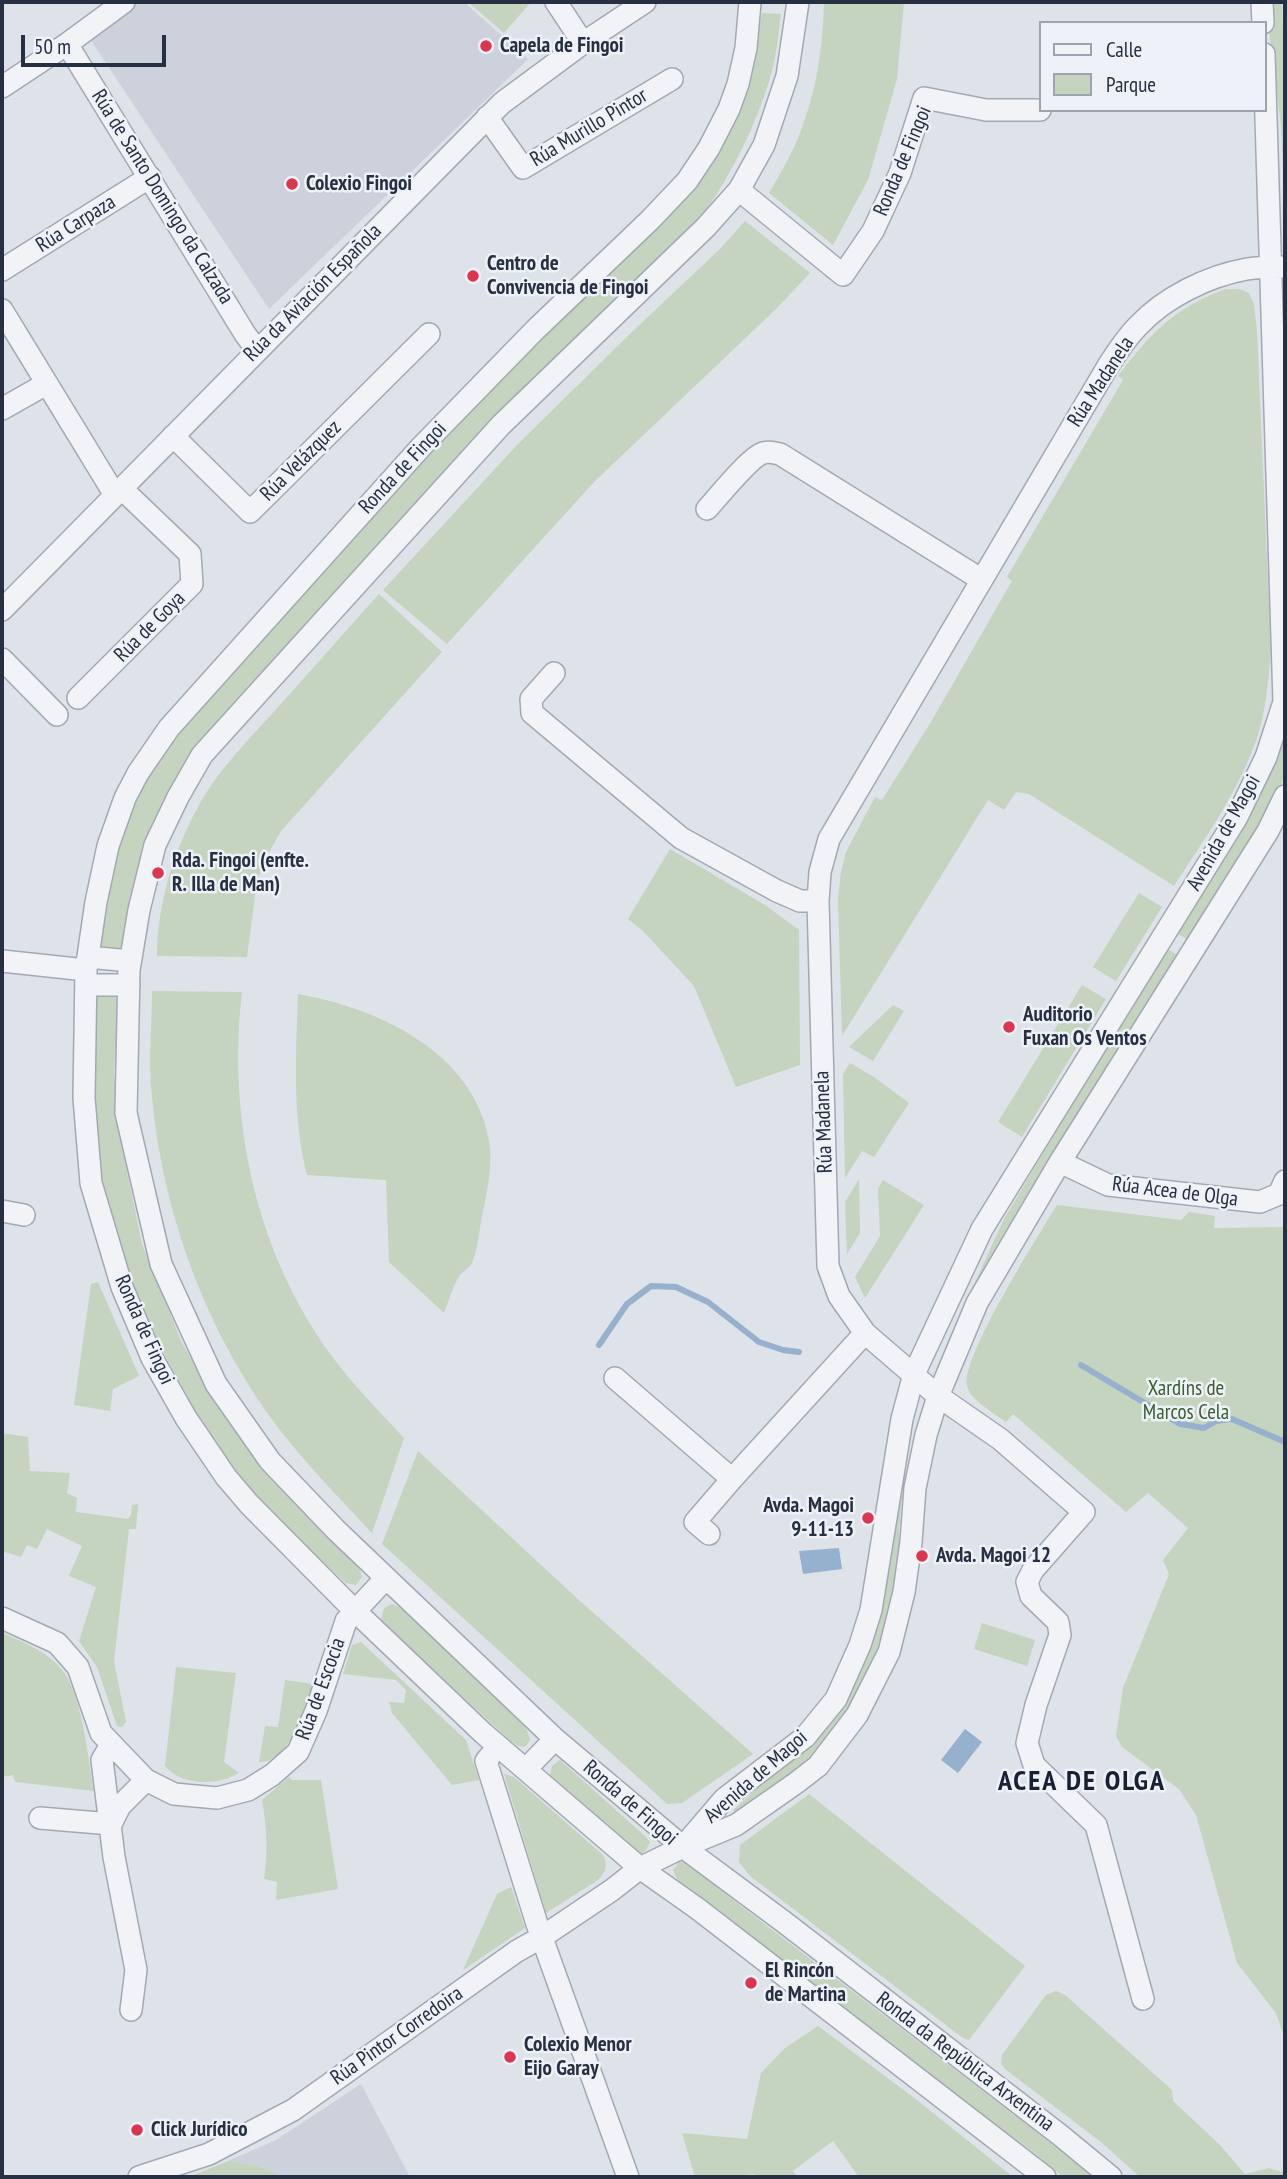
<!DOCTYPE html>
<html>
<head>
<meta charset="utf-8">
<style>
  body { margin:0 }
  #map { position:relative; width:1287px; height:2179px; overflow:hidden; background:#dee2e9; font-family:"PT Sans Narrow",sans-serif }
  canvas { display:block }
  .frame { position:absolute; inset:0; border:4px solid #263042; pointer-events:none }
  .legend { position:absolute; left:1039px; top:21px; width:228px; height:91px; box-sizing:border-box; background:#eef1f7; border:2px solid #9ea4af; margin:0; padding:9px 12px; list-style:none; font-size:21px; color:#263042 }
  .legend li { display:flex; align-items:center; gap:14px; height:35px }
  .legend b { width:35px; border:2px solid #9ea4af }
  .scale { position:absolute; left:21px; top:35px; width:145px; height:32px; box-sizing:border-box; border:4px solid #263042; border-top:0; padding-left:9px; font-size:21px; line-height:24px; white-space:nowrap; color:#263042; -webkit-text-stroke:5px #eef1f7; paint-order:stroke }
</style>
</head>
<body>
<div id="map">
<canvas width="1287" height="2179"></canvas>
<div class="frame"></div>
<ul class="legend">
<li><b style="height:9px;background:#f1f3f7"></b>Calle</li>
<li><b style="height:19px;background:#c4d4be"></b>Parque</li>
</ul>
<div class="scale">50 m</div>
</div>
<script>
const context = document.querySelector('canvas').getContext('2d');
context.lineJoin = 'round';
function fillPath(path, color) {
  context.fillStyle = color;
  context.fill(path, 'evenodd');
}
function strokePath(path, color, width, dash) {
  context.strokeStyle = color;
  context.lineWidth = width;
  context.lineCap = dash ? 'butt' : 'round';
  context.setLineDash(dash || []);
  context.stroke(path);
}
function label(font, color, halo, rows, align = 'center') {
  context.font = font + ' "PT Sans Narrow",sans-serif';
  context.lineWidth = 5;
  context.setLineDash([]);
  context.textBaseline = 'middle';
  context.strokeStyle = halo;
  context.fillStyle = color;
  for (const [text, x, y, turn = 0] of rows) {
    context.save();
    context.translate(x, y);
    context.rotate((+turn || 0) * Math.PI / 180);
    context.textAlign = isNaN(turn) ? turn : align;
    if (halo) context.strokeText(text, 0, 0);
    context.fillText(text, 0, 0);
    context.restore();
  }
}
fillPath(new Path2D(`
  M 138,2 L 464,2 L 528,59 L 269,309 L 88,36 Z
  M 361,2084 L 410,2177 L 284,2177 L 256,2165 L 228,2161 L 276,2140 Z`), '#ccd1db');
fillPath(new Path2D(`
  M 468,2 L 531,2 L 504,33 Z
  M 824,2 L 904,2 L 897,79 L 868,180 L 833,245 L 769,193 C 778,177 788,161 795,145 C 815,100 823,51 824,2 Z
  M 1268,2 L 1282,2 L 1285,99 L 1285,208 L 1281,126 L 1269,31 Z
  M 762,13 L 781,14 C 779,28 778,43 775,57 C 764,111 732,176 699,220 L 208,736 L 149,838 L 132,892 L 125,941 L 121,949 L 106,951 L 101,947 L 112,872 L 125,827 L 143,786 L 164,753 L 208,699 L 447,432 L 676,208 C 704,178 735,133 746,93 C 753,67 757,40 762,13 Z
  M 745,221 L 810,273 L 776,309 L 594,482 L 447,644 L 383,590 L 517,445 L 634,330 L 720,249 Z
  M 1226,289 L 1239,289 L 1249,293 L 1254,304 L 1257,331 L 1271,651 C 1268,682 1266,716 1254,746 C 1235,797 1203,841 1174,886 L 1029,794 L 1016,792 L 1004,810 L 988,800 L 842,1036 L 838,898 L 841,872 L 846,852 L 875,797 L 882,800 L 931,722 L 1012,581 L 1007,577 L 1123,380 L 1118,376 C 1150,334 1175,307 1226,289 Z
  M 379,594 L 442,652 L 281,831 L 262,865 L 256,889 L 247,957 L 157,956 C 157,902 176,844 203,798 C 222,767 247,741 271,715 C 307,675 343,634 379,594 Z
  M 1285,724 L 1285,773 L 1282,783 L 1258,828 L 1189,940 L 1176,933 L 1257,801 L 1274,759 Z
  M 670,849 L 765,905 L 799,930 L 800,1065 L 736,1087 L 694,986 L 643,931 L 628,919 Z
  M 1139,893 L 1162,907 L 1116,981 L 1093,967 Z
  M 1166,948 L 1179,956 L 948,1347 L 947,1343 L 1004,1219 Z
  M 1082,985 L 1106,999 L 1022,1137 L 998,1122 Z
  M 108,991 L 116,998 L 118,1008 L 114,1073 L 121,1141 L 142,1244 L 182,1343 L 223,1414 L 263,1471 L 360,1569 L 362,1577 L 356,1585 L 346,1583 L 293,1534 L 245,1483 L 207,1432 L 167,1359 L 127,1276 L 102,1178 L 94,1089 L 93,1002 L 98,993 Z
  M 152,991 L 242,992 C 227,1119 256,1255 334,1359 C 355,1387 380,1412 404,1438 L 372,1533 C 342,1501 310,1468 283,1434 C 209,1339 163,1217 152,1097 C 148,1062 152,1026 152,991 Z
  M 298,994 C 378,1008 474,1052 489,1141 C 493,1165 487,1193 482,1216 C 479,1231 478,1249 472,1263 C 469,1269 461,1272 458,1278 C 452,1289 448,1302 444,1313 L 389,1262 L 386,1180 L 307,1175 C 292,1116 296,1055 298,994 Z
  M 893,1005 L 904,1011 L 873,1061 L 849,1047 Z
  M 850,1063 L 874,1077 L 909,1103 L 874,1157 L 862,1151 L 845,1178 L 843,1074 Z
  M 859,1179 L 860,1233 L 847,1254 L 845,1202 Z
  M 883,1180 L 924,1205 L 865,1298 L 855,1277 L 880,1236 L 878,1189 Z
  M 1057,1205 L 1181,1220 L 1189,1212 L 1215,1216 L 1214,1228 L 1285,1227 L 1285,2039 L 1276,2013 L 1237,1963 L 1196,1815 L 1179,1789 L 1122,1747 L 1116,1736 L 1123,1688 L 1169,1574 L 1163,1560 L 1188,1528 L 1148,1493 L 1126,1512 L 1013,1414 L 1006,1422 C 993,1412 972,1402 967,1386 C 960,1359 1040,1233 1057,1205 Z
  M 98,1282 L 139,1376 L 113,1389 L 110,1411 L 74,1405 L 91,1284 Z
  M 2,1433 L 28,1437 L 30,1471 L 70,1473 L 67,1493 L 77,1498 L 76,1512 L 128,1519 L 131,1515 L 132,1505 L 138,1504 L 136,1529 L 129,1529 L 114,1661 L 126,1722 L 122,1727 L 118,1727 L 116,1723 L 97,1667 L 79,1641 L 96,1587 L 69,1576 L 82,1546 L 47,1529 L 37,1549 L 27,1545 L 21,1557 L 2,1551 Z
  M 907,1434 L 911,1435 L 903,1485 L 899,1530 L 899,1563 L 894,1612 L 869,1682 L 822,1748 L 800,1769 L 737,1816 L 733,1810 L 799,1753 L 852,1684 Z
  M 418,1451 L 580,1601 L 753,1754 L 682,1803 L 667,1804 L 382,1544 Z
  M 392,1604 L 402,1608 L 522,1724 L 527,1730 L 530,1740 L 525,1747 L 518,1746 L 512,1742 L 389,1629 L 381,1620 L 384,1608 Z
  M 982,1623 L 1035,1640 L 1027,1666 L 974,1649 Z
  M 2,1633 C 23,1642 47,1651 62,1670 C 82,1692 88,1761 94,1791 L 15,1782 L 13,1775 L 2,1777 Z
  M 361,1642 L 466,1740 L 479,1780 L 452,1785 L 392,1713 L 389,1702 L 404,1703 L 406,1690 L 396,1680 L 343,1674 L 352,1645 Z
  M 176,1667 L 236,1673 L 224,1762 L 239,1773 C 217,1786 182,1786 165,1766 Z
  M 285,1680 L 313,1684 C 305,1708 291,1762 259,1762 L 265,1726 L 278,1727 Z
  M 560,1760 L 646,1837 L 650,1842 L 646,1850 L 641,1854 L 633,1849 L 549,1779 L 552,1766 Z
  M 504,1774 L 514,1777 L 603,1855 C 608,1865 606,1872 598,1880 L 546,1913 Z
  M 289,1777 L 292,1780 L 321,1780 L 338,1889 L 276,1900 L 277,1882 L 264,1879 C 268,1852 267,1827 262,1800 Z
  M 809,1794 L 1025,1966 L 969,2040 L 963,2038 L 750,1876 L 739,1862 L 740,1845 Z
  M 679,1862 L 691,1863 L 728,1896 L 1095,2177 L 1063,2177 L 1036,2154 L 892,2048 L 678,1881 L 673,1870 Z
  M 511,1887 L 525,1928 L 463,1970 L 497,1894 Z
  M 1056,1991 L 1065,1995 L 1172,2090 L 1173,2101 L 1220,2145 L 1245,2174 L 1269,2168 L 1282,2172 L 1285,2169 L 1285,2177 L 1140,2177 L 1101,2142 L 1005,2069 L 1001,2063 L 1002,2055 L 1046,1995 Z
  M 818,2026 L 917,2100 L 1013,2177 L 859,2177 L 833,2141 L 793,2171 L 797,2177 L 757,2177 L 754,2174 L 746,2175 L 745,2177 L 695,2177 L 682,2133 L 747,2139 L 761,2073 L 785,2048 Z
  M 228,2161 L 256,2165 L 284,2177 L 189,2177 Z`), '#c4d4be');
fillPath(new Path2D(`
  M 839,1548 L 842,1569 L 803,1574 L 799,1551 Z
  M 965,1729 L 982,1742 L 958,1773 L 941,1760 Z`), '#95b1cd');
strokePath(new Path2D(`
  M 599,1345 L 627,1304 L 651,1286 L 676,1287 L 708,1302 L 759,1342 L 783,1350 L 799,1352
  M 1081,1365 L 1180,1424 L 1204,1428 L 1216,1421 L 1232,1419 L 1285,1442`), '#95b1cd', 6);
const street = new Path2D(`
  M 556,2 L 583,43
  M 750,2 L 746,48 L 738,84 L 729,109 L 709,148 L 687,181 L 650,220 L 535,330 L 421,447 L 169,728 L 138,773 L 125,798 L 108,846 L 96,902 L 86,970 L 84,1098 L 91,1183 L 122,1287 L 152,1358 L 186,1418 L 226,1477 L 249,1504 L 355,1611 L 483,1733 L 640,1868 L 698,1909 L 1045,2177
  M 798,2 L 787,76 L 764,145 L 739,190 L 706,227 L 501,425 L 202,755 L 178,797 L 155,845 L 139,910 L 129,970 L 126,1113 L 161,1264 L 216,1384 L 270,1461 L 336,1530 L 555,1739 L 683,1847 L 784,1922 L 1060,2135 L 1111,2177
  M 1262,2 L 1263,23
  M 67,44 L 245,334 L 257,350
  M 2,87 L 67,44 L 124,2
  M 487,117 L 523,168 L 672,79
  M 739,190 L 843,275 L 873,231 L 900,173 L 924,98 L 986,110 L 1040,110
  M 2,270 L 150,177
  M 2,310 L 115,495
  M 2,409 L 46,384
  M 173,436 L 250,512 L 429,334
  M 707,509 C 718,497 750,457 763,453 C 770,451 774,453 780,454 L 982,580
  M 2,610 L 502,103 L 583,43 L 645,2
  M 2,659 L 57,715
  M 554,673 L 531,699 L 532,713 L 681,838 L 777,891 L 800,901 L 818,901
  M 78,698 L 192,584 L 190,554 L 121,488
  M 88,957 L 130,961
  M 2,961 L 86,970
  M 86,985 L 129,985
  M 1060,1162 L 1108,1185 L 1260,1202 L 1279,1194 L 1285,1181
  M 2,1211 L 24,1215
  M 615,1378 L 732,1479
  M 709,1534 L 695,1522 L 732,1479 L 865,1333
  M 2,1618 L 57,1643 L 78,1667 L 101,1733 L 146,1780 L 174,1794 L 217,1798 L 248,1790 L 272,1775 L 298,1752 L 316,1711 L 346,1621 L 386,1578
  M 111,1745 L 102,1760 L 114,1857 L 136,1970 L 131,2010
  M 490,1756 L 486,1761 L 537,1924 L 628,2177
  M 526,1769 L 555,1739
  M 40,1818 L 111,1824
  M 111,1824 L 120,1806 L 146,1780
  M 683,1847 L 724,1799 L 805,1737 L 836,1699 L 860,1645 L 871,1610 L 902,1419 L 914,1374 L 982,1229 L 1237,817 L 1266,757 L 1284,702 L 1264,54
  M 1143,1999 L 1096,1825 L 1034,1765 L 1027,1743 L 1036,1705 L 1060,1635 L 1058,1622 L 1031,1596 L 1027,1582 L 1033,1570 L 1084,1512 L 1000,1439 L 938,1396 L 865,1333 L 839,1296 L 828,1266 L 818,901 L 820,872 L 829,839 L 1108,366 C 1117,352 1126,338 1138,326 C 1165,297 1208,276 1247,269 C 1259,267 1273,267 1285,267
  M 139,2177 L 209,2154 L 293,2110 L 517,1951 L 542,1937 L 612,1890 L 640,1868 L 683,1847 L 736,1825 L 796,1783 L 818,1766 L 857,1715 L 889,1652 L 904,1592 L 911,1542 L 915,1488 L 926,1435 L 938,1396 L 977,1303 L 1060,1162 L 1268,831 L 1285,796`);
strokePath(street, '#a3a9b4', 24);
strokePath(street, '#f1f3f7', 21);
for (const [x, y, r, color] of [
  [486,46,7,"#db3650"],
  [292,184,7,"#db3650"],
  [473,276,7,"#db3650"],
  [158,873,7,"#db3650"],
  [1009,1027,7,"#db3650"],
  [868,1518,7,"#db3650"],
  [922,1556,7,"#db3650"],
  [751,1983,7,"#db3650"],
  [510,2057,7,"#db3650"],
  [137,2130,7,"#db3650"]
]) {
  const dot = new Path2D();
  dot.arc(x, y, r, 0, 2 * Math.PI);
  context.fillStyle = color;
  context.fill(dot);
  strokePath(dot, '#eef1f7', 2.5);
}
label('bold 21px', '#263042', '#eef1f7', [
  ["Capela de Fingoi",500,46],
  ["Colexio Fingoi",306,184],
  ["Centro de",487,264],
  ["Convivencia de Fingoi",487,288],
  ["Rda. Fingoi (enfte.",172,861],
  ["R. Illa de Man)",172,885],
  ["Auditorio",1023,1015],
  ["Fuxan Os Ventos",1023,1039],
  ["Avda. Magoi",854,1506,"right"],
  ["9-11-13",854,1530,"right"],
  ["Avda. Magoi 12",936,1556],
  ["El Rincón",765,1971],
  ["de Martina",765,1995],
  ["Colexio Menor",524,2045],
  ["Eijo Garay",524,2069],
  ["Click Jurídico",151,2130]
], 'left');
label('21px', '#263042', '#eef1f7', [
  ["Rúa Murillo Pintor",589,128,-31],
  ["Ronda de Fingoi",903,161,-67],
  ["Rúa de Santo Domingo da Calzada",162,197,58],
  ["Rúa Carpaza",76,224,-32],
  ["Rúa da Aviación Española",313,293,-45],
  ["Rúa Madanela",1101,382,-57],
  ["Rúa Velázquez",301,461,-45],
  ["Ronda de Fingoi",403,468,-47],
  ["Rúa de Goya",150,627,-45],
  ["Avenida de Magoi",1224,833,-61],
  ["Rúa Madanela",824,1122,-92],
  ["Rúa Acea de Olga",1175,1192,7],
  ["Ronda de Fingoi",144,1330,66],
  ["Rúa de Escocia",321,1689,-70],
  ["Avenida de Magoi",756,1777,-41],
  ["Ronda de Fingoi",630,1803,41],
  ["Rúa Pintor Corredoira",397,2036,-35],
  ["Ronda da República Arxentina",965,2062,37]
]);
label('21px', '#3a5f31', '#eef1f7', [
  ["Xardíns de",1186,1389],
  ["Marcos Cela",1186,1413]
]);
context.letterSpacing = '2px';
label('bold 28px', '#182132', '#eef1f7', [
  ["ACEA DE OLGA",1082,1782]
]);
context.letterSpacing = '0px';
</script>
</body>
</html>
